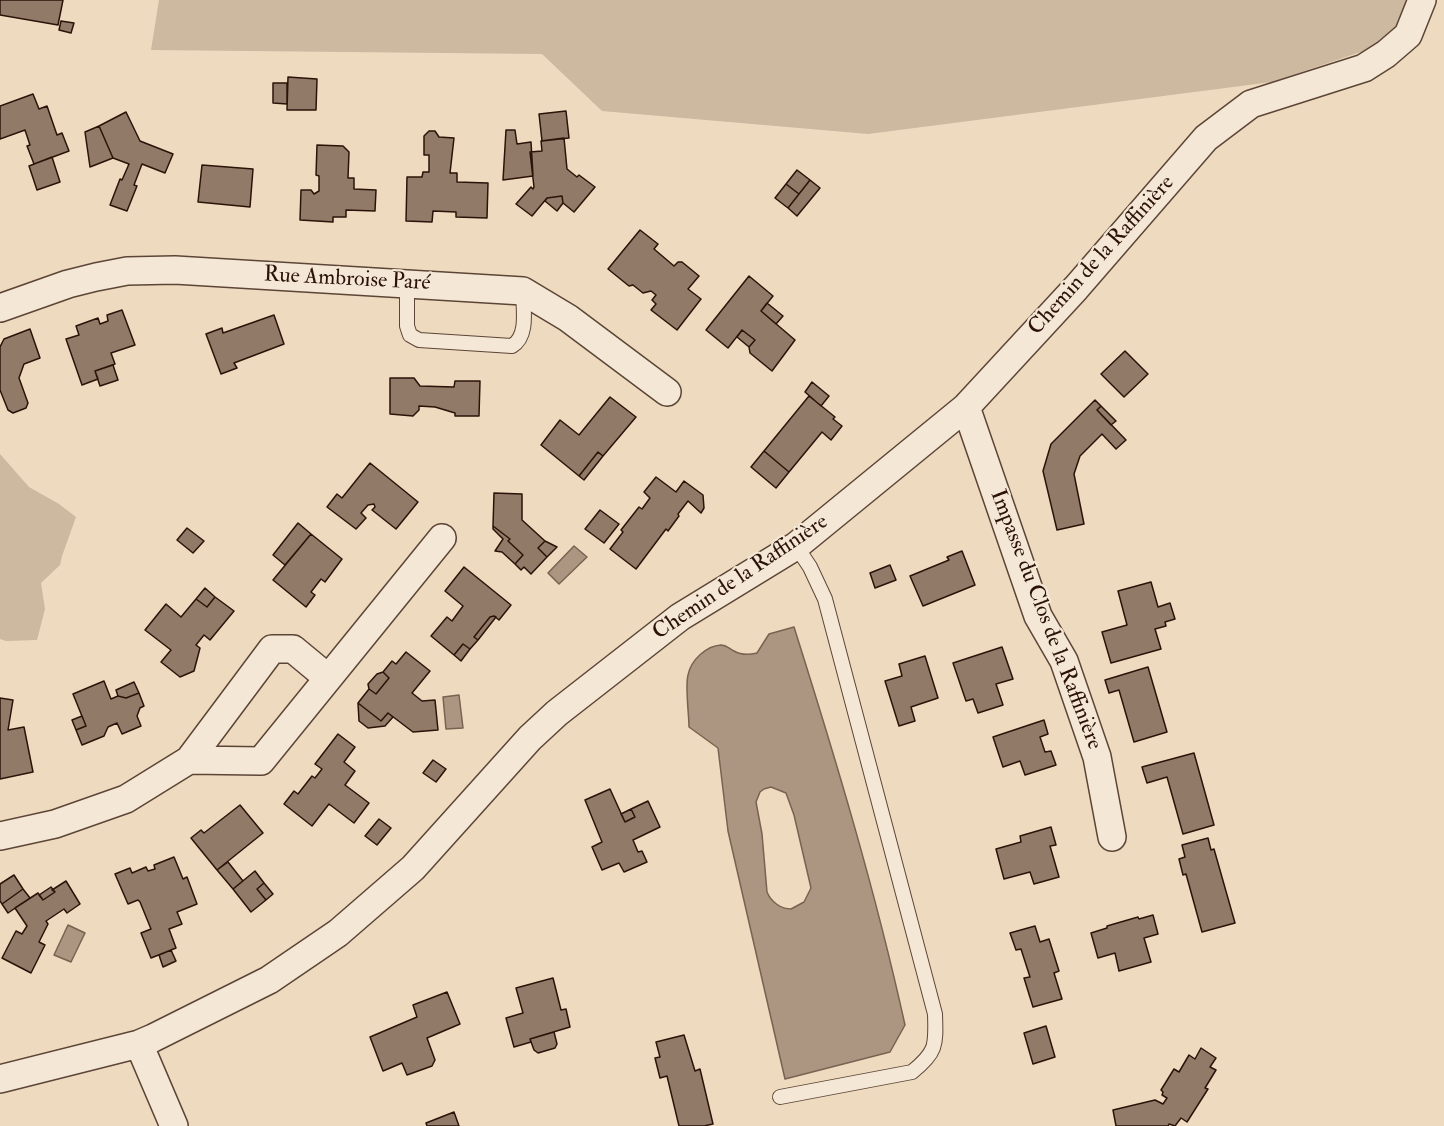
<!DOCTYPE html>
<html>
<head>
<meta charset="utf-8">
<style>
  body { margin:0 }
  canvas { display:block; background:#eedabf }
</style>
</head>
<body>
<canvas width="1444" height="1126"></canvas>
<script>
const context = document.querySelector('canvas').getContext('2d');
context.lineJoin = 'round';
function fillPath(path, color) {
  context.fillStyle = color;
  context.fill(path, 'evenodd');
}
function strokePath(path, color, width, dash) {
  context.strokeStyle = color;
  context.lineWidth = width;
  context.lineCap = dash ? 'butt' : 'round';
  context.setLineDash(dash || []);
  context.stroke(path);
}
function label(font, color, halo, rows, align = 'center') {
  context.font = font + ' "IM FELL Double Pica",serif';
  context.lineWidth = 4.5;
  context.setLineDash([]);
  context.textBaseline = 'middle';
  context.strokeStyle = halo;
  context.fillStyle = color;
  for (const [text, x, y, turn = 0] of rows) {
    context.save();
    context.translate(x, y);
    context.rotate((+turn || 0) * Math.PI / 180);
    context.textAlign = isNaN(turn) ? turn : align;
    if (halo) context.strokeText(text, 0, 0);
    context.fillText(text, 0, 0);
    context.restore();
  }
}
fillPath(new Path2D(`
  M 159,0 L 1416,0 L 1393,41 L 1272,82 L 868,134 L 602,111 L 542,54 L 151,50 Z
  M 0,454 L 29,487 L 59,504 L 76,517 L 62,556 L 60,565 L 41,583 L 45,609 L 37,640 L 6,641 L 0,639 Z`), '#cdb8a0');
const water = new Path2D(`
  M 574,546 L 587,557 L 559,584 L 548,573 Z
  M 794,627 C 836,760 875,889 905,1025 L 890,1052 L 785,1079 L 728,831 L 718,748 L 689,727 C 689,714 685,687 688,675 C 691,660 706,646 721,645 C 727,645 729,649 734,651 C 741,655 749,655 757,653 L 769,634 ZM 771,787 L 786,793 L 794,815 L 811,888 L 804,902 L 791,909 C 781,909 771,902 767,892 L 762,834 L 756,802 L 760,792 L 764,789 Z
  M 459,695 L 463,728 L 446,729 L 443,697 Z
  M 68,925 L 85,933 L 71,962 L 54,955 Z`);
fillPath(water, '#ac9681');
strokePath(water, '#796251', 1.5);
const building = new Path2D(`
  M 0,0 L 63,0 L 58,25 L 0,15 Z
  M 61,21 L 74,23 L 71,33 L 59,30 Z
  M 288,77 L 317,79 L 316,110 L 287,110 Z
  M 273,83 L 287,83 L 287,104 L 273,103 Z
  M 33,94 L 39,109 L 47,106 L 57,135 L 62,133 L 69,151 L 34,164 L 27,146 L 30,145 L 25,130 L 0,139 L 0,106 Z
  M 566,111 L 569,138 L 542,141 L 539,114 Z
  M 126,112 L 140,141 L 173,154 L 165,173 L 142,164 L 134,185 L 137,186 L 127,211 L 110,205 L 120,179 L 122,180 L 129,164 L 113,158 L 99,126 Z
  M 99,126 L 113,158 L 90,167 L 85,132 Z
  M 506,130 L 515,130 L 517,144 L 531,142 L 533,176 L 503,180 Z
  M 429,131 L 435,131 L 439,137 L 454,138 L 450,173 L 457,173 L 457,182 L 488,183 L 487,218 L 456,217 L 456,212 L 433,211 L 432,222 L 406,221 L 407,177 L 422,177 L 423,172 L 429,172 L 429,155 L 424,155 L 424,136 Z
  M 564,138 L 567,169 L 577,177 L 579,175 L 595,187 L 574,212 L 563,203 L 562,196 L 547,198 L 532,216 L 516,204 L 531,187 L 533,189 L 534,187 L 530,152 L 542,151 L 541,141 Z
  M 317,145 L 343,146 L 349,152 L 348,178 L 354,178 L 354,189 L 376,190 L 375,211 L 346,210 L 346,217 L 333,217 L 333,222 L 300,220 L 301,190 L 311,190 L 314,194 L 319,191 L 319,176 L 316,175 Z
  M 52,157 L 60,182 L 37,190 L 29,166 Z
  M 202,165 L 253,169 L 250,207 L 198,202 Z
  M 797,170 L 810,180 L 799,194 L 786,184 Z
  M 810,180 L 820,188 L 797,216 L 788,208 Z
  M 786,184 L 799,194 L 788,208 L 775,198 Z
  M 562,196 L 563,203 L 557,211 L 545,201 L 547,198 Z
  M 640,230 L 658,244 L 654,249 L 674,266 L 678,262 L 682,262 L 699,276 L 688,289 L 701,299 L 677,330 L 651,310 L 656,304 L 652,300 L 656,295 L 651,291 L 643,293 L 633,285 L 629,286 L 608,269 Z
  M 749,276 L 773,296 L 761,311 L 795,340 L 772,371 L 750,353 L 749,347 L 755,340 L 742,330 L 728,348 L 706,330 Z
  M 767,303 L 783,316 L 776,324 L 761,311 Z
  M 122,310 L 135,345 L 111,353 L 115,364 L 95,371 L 98,379 L 82,385 L 66,339 L 79,335 L 76,326 L 98,318 L 100,324 L 108,321 L 107,315 Z
  M 274,315 L 284,344 L 234,363 L 237,368 L 221,374 L 206,334 L 222,328 L 223,333 Z
  M 30,329 L 40,358 L 24,364 L 19,378 L 28,403 L 26,408 L 13,413 L 8,410 L 0,390 L 0,347 L 4,339 Z
  M 742,330 L 755,340 L 749,347 L 737,337 Z
  M 1125,351 L 1148,374 L 1124,397 L 1101,374 Z
  M 113,365 L 118,380 L 100,386 L 95,371 Z
  M 390,378 L 414,378 L 420,386 L 454,387 L 455,381 L 480,381 L 479,416 L 455,416 L 455,413 L 435,407 L 419,406 L 419,410 L 413,416 L 390,414 Z
  M 812,382 L 829,396 L 821,406 L 805,392 Z
  M 809,396 L 835,417 L 833,419 L 842,426 L 831,440 L 822,432 L 789,472 L 764,451 Z
  M 610,397 L 636,417 L 603,456 L 598,452 L 579,476 L 541,445 L 560,420 L 579,435 Z
  M 1095,400 L 1101,406 L 1097,410 L 1126,440 L 1116,449 L 1102,434 L 1080,456 L 1074,474 L 1084,524 L 1057,530 L 1043,471 L 1051,444 Z
  M 1101,406 L 1116,421 L 1111,425 L 1097,410 Z
  M 764,451 L 789,472 L 776,488 L 751,467 Z
  M 598,452 L 603,456 L 584,480 L 579,476 Z
  M 370,463 L 418,502 L 396,529 L 372,510 L 375,507 L 374,504 L 368,505 L 361,513 L 366,518 L 356,529 L 327,507 L 337,494 L 342,498 Z
  M 656,477 L 676,492 L 684,481 L 703,495 L 704,508 L 701,513 L 688,501 L 678,514 L 679,516 L 668,531 L 666,529 L 636,569 L 610,549 L 623,532 L 621,530 L 639,507 L 642,509 L 650,498 L 644,492 Z
  M 494,493 L 522,494 L 522,520 L 545,541 L 538,548 L 547,557 L 531,574 L 524,567 L 521,570 L 515,564 L 523,555 L 508,541 L 510,539 L 493,526 Z
  M 600,510 L 619,524 L 604,543 L 585,529 Z
  M 298,523 L 311,534 L 285,565 L 273,555 Z
  M 493,526 L 510,539 L 508,541 L 523,555 L 515,564 L 502,552 L 495,551 L 503,539 L 493,529 Z
  M 187,528 L 204,541 L 193,553 L 177,540 Z
  M 311,534 L 342,559 L 325,582 L 321,579 L 311,592 L 315,595 L 306,607 L 273,580 Z
  M 545,541 L 557,547 L 547,557 L 538,548 Z
  M 962,551 L 975,585 L 923,606 L 910,576 L 949,560 L 947,557 Z
  M 890,565 L 896,580 L 875,588 L 870,573 Z
  M 464,567 L 511,605 L 499,620 L 494,616 L 490,617 L 474,637 L 478,640 L 470,649 L 463,644 L 454,655 L 431,636 L 447,617 L 452,621 L 463,606 L 445,591 Z
  M 1151,582 L 1158,607 L 1170,603 L 1175,619 L 1165,622 L 1166,626 L 1155,629 L 1161,649 L 1111,663 L 1102,632 L 1127,625 L 1118,591 Z
  M 205,588 L 215,597 L 207,607 L 196,599 Z
  M 215,597 L 234,611 L 210,640 L 204,635 L 196,645 L 200,648 L 194,671 L 180,677 L 161,662 L 171,650 L 145,630 L 166,604 L 181,617 L 196,599 L 207,607 Z
  M 494,616 L 496,617 L 478,640 L 474,637 L 490,617 Z
  M 463,644 L 470,649 L 461,661 L 454,655 Z
  M 1002,647 L 1013,679 L 996,684 L 1003,705 L 978,713 L 973,699 L 966,701 L 953,663 Z
  M 406,652 L 430,671 L 412,693 L 422,701 L 435,700 L 438,730 L 413,732 L 388,713 L 381,721 L 358,703 L 369,689 L 376,694 L 389,678 L 383,672 L 392,661 L 396,664 Z
  M 925,656 L 938,698 L 911,707 L 915,721 L 899,726 L 885,681 L 902,676 L 899,664 Z
  M 1148,667 L 1167,732 L 1134,742 L 1119,690 L 1109,693 L 1105,680 Z
  M 383,672 L 389,678 L 376,694 L 369,689 L 368,684 L 377,674 Z
  M 104,681 L 111,699 L 118,696 L 126,698 L 139,693 L 144,706 L 140,708 L 137,716 L 141,726 L 122,734 L 117,723 L 108,727 L 104,736 L 82,745 L 76,730 L 86,726 L 73,694 Z
  M 134,682 L 139,693 L 126,698 L 118,696 L 116,690 Z
  M 0,698 L 13,700 L 8,730 L 24,727 L 33,772 L 0,779 Z
  M 358,703 L 381,721 L 388,713 L 393,717 L 385,726 L 368,728 L 359,721 Z
  M 82,716 L 86,726 L 76,730 L 72,720 Z
  M 1044,720 L 1048,734 L 1040,737 L 1045,752 L 1051,751 L 1056,765 L 1025,775 L 1020,761 L 1003,767 L 993,737 Z
  M 338,734 L 355,747 L 344,762 L 355,771 L 345,785 L 369,803 L 354,823 L 329,804 L 312,826 L 284,804 L 294,791 L 298,794 L 312,776 L 315,778 L 322,769 L 315,764 Z
  M 1194,753 L 1214,825 L 1183,834 L 1167,777 L 1147,783 L 1142,767 Z
  M 433,760 L 446,769 L 436,782 L 423,773 Z
  M 610,789 L 625,822 L 635,817 L 631,809 L 648,801 L 660,827 L 633,840 L 638,852 L 642,851 L 647,862 L 624,872 L 619,863 L 602,870 L 592,847 L 602,842 L 585,800 Z
  M 240,805 L 263,833 L 217,870 L 191,838 L 201,830 L 204,833 Z
  M 631,809 L 635,817 L 625,822 L 621,814 Z
  M 379,819 L 391,828 L 377,845 L 365,836 Z
  M 1051,827 L 1056,845 L 1050,846 L 1059,877 L 1034,884 L 1030,872 L 1004,879 L 996,849 L 1021,842 L 1020,836 Z
  M 1208,838 L 1211,850 L 1214,849 L 1235,923 L 1202,932 L 1186,874 L 1183,875 L 1179,859 L 1185,857 L 1182,845 Z
  M 174,857 L 183,879 L 187,877 L 197,904 L 177,912 L 182,924 L 169,929 L 176,948 L 151,958 L 141,933 L 151,929 L 140,902 L 138,900 L 128,904 L 115,874 L 130,868 L 132,873 L 146,867 L 148,871 L 155,869 L 154,865 Z
  M 228,862 L 243,881 L 233,889 L 217,870 Z
  M 255,871 L 264,883 L 257,889 L 266,900 L 251,912 L 233,889 Z
  M 14,875 L 23,889 L 2,904 L 0,901 L 0,884 Z
  M 66,881 L 80,904 L 67,913 L 64,909 L 46,921 L 48,924 L 39,942 L 45,945 L 31,973 L 2,958 L 16,931 L 22,934 L 27,926 L 15,908 L 38,893 L 43,900 L 55,892 L 52,890 Z
  M 264,883 L 273,894 L 266,900 L 257,889 Z
  M 51,887 L 55,892 L 43,900 L 39,895 Z
  M 23,889 L 30,898 L 8,913 L 2,904 Z
  M 1153,915 L 1158,934 L 1144,938 L 1151,962 L 1119,971 L 1115,953 L 1098,958 L 1091,933 L 1107,928 L 1107,926 L 1138,917 L 1139,919 Z
  M 1035,926 L 1040,942 L 1049,939 L 1059,971 L 1054,973 L 1062,999 L 1033,1007 L 1024,978 L 1030,977 L 1021,949 L 1016,950 L 1010,933 Z
  M 171,950 L 176,961 L 163,967 L 159,955 Z
  M 553,978 L 561,1010 L 566,1009 L 570,1027 L 530,1039 L 531,1042 L 514,1047 L 506,1018 L 523,1013 L 516,988 Z
  M 447,992 L 460,1024 L 427,1038 L 435,1060 L 432,1066 L 407,1075 L 402,1063 L 383,1071 L 370,1037 L 417,1017 L 413,1005 Z
  M 1046,1026 L 1055,1057 L 1033,1064 L 1024,1033 Z
  M 554,1032 L 557,1044 L 555,1048 L 538,1053 L 534,1050 L 530,1039 Z
  M 684,1035 L 695,1071 L 700,1069 L 713,1124 L 704,1126 L 679,1126 L 667,1076 L 660,1078 L 655,1058 L 660,1057 L 656,1042 Z
  M 1201,1048 L 1216,1058 L 1210,1067 L 1216,1070 L 1205,1088 L 1208,1089 L 1187,1122 L 1181,1118 L 1175,1126 L 1169,1124 L 1168,1126 L 1116,1126 L 1113,1110 L 1155,1100 L 1163,1104 L 1167,1098 L 1162,1095 L 1163,1092 L 1161,1090 L 1174,1069 L 1179,1072 L 1189,1055 L 1195,1059 Z
  M 454,1112 L 459,1126 L 427,1126 L 426,1123 Z`);
fillPath(building, '#917a68');
strokePath(building, '#2c1309', 1.5);
const lane = new Path2D(`
  M 407,283 L 407,326 L 410,335 L 419,340 L 512,346 C 529,336 523,308 523,291
  M 780,1097 L 912,1072 C 937,1052 936,1045 935,1014 L 825,599 L 810,567 L 796,546`);
const street = new Path2D(`
  M 0,308 L 68,284 L 96,277 L 127,271 L 175,270 L 523,291 L 568,318 L 667,392
  M 966,407 L 1038,616 L 1064,661 L 1097,757 L 1112,837
  M 189,760 L 261,761 L 442,538
  M 0,836 L 55,824 L 126,799 L 189,760 L 272,649 L 293,649 L 328,678
  M 139,1044 L 174,1126
  M 0,1079 L 139,1044 L 153,1038 L 269,980 L 338,933 L 413,868 L 530,738 L 557,713 L 680,617 L 796,546 L 966,407 L 1076,288 L 1206,138 L 1251,104 L 1364,68 L 1386,54 L 1408,35 L 1422,0`);
strokePath(lane, '#5c4536', 16);
strokePath(street, '#5c4536', 30);
strokePath(lane, '#f4e7d5', 14);
strokePath(street, '#f4e7d5', 27);
label('22px', '#2c1309', '#f4e7d5', [
  ["Chemin de la Raffinière",1102,256,-48],
  ["Rue Ambroise Paré",347,280,3],
  ["Chemin de la Raffinière",741,578,-34],
  ["Impasse du Clos de la Raffinière",1045,620,69]
]);
</script>
</body>
</html>
